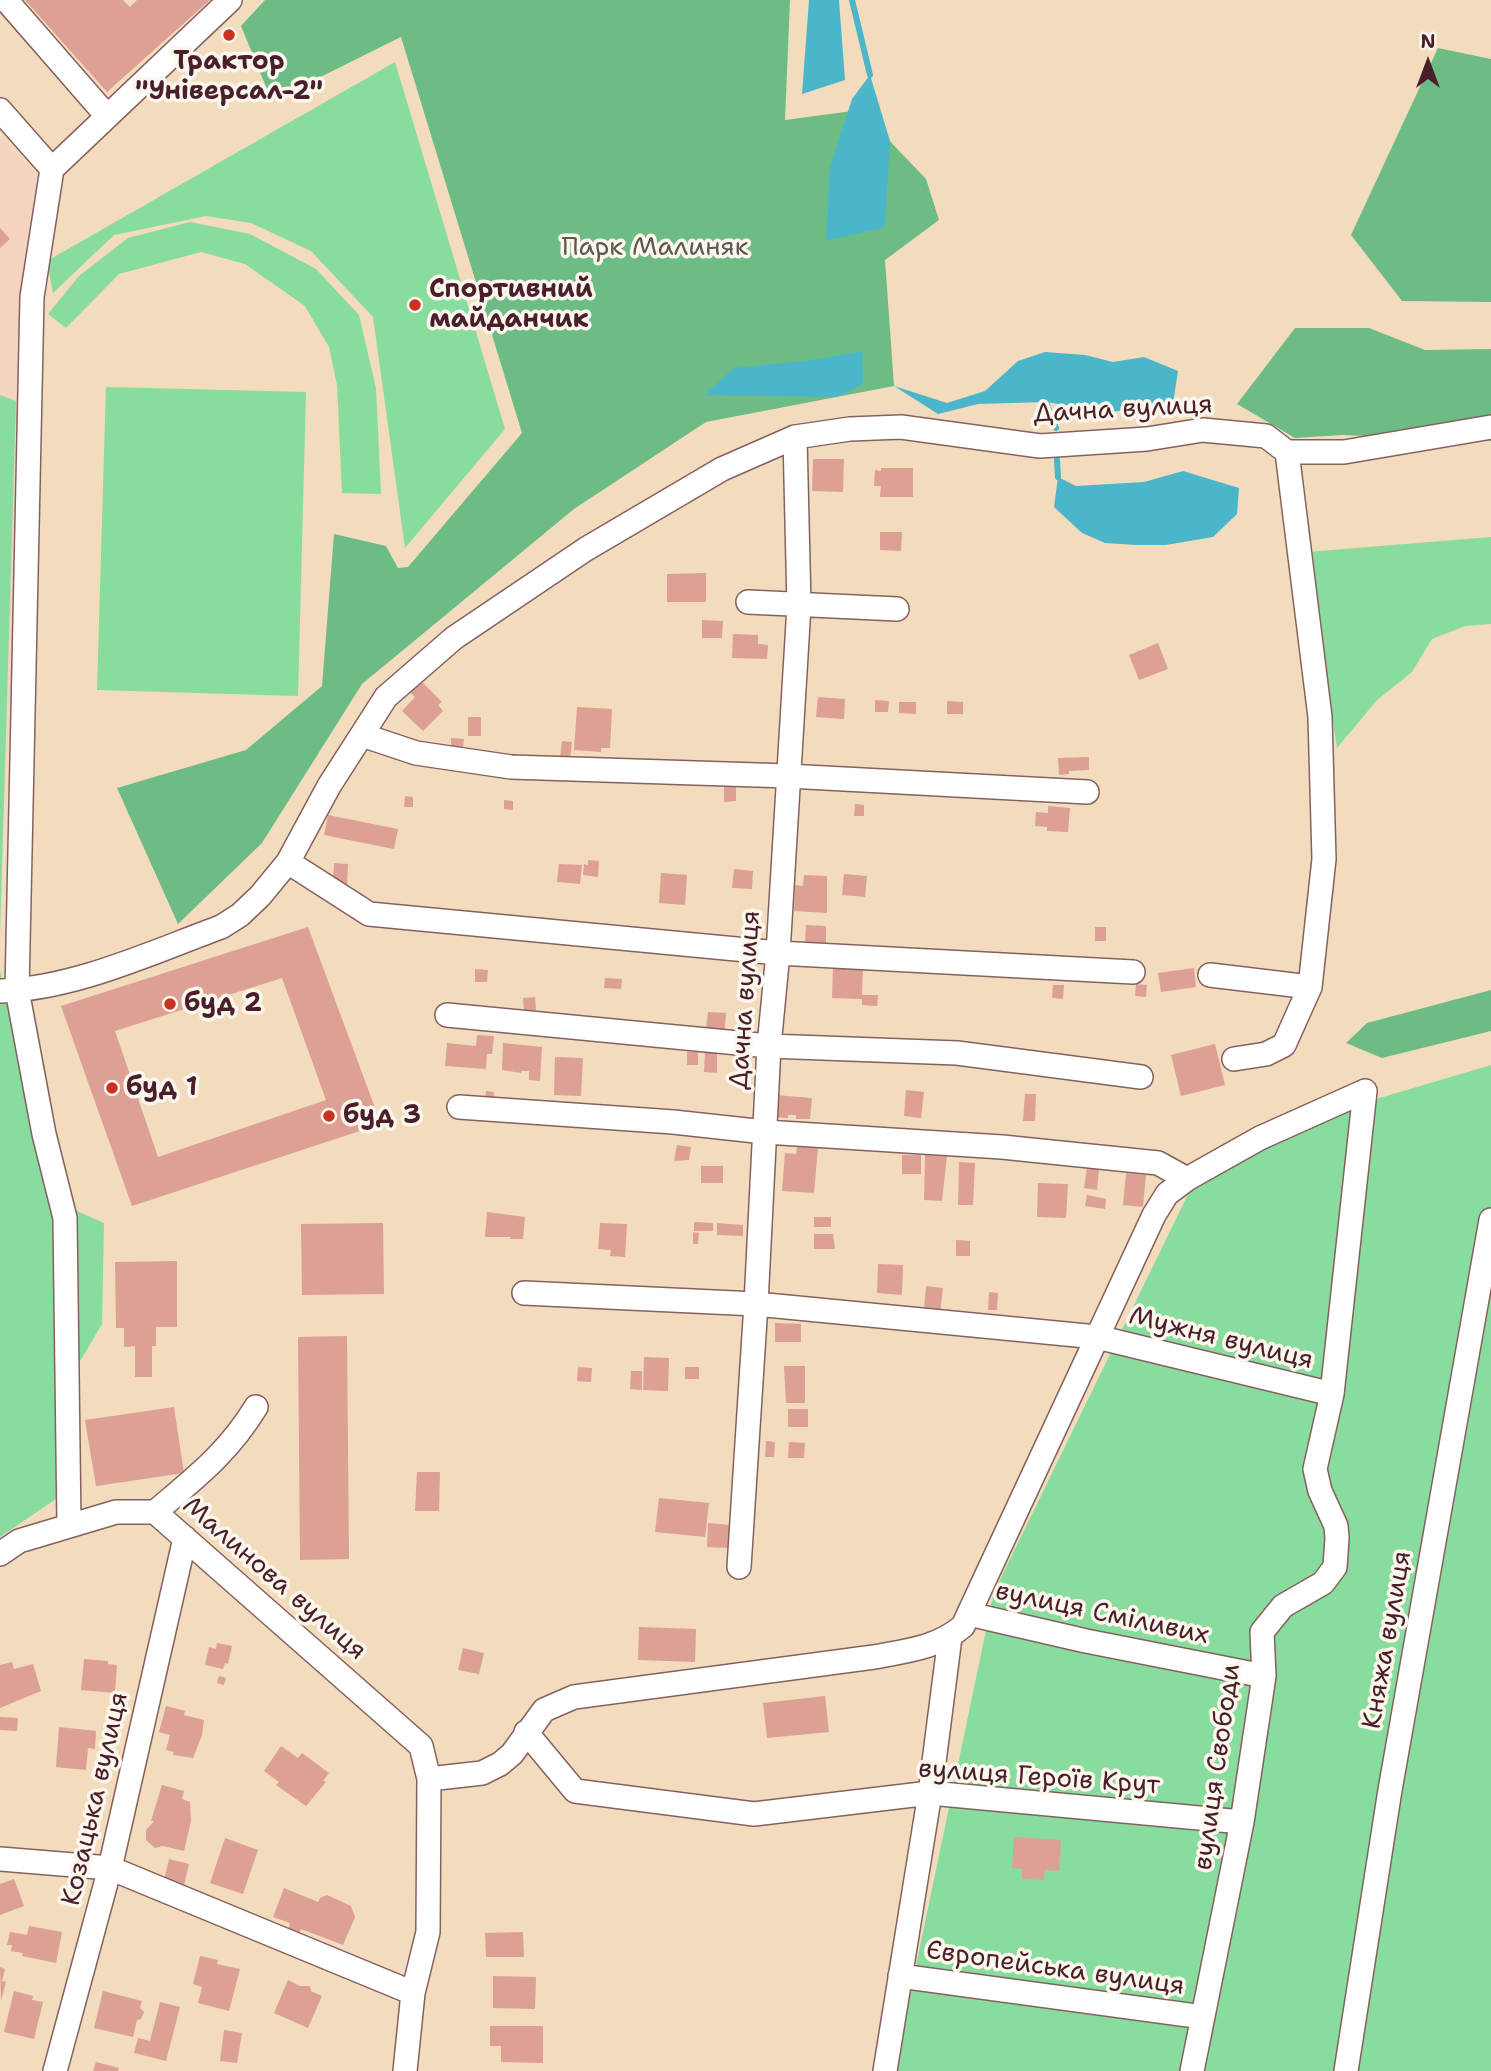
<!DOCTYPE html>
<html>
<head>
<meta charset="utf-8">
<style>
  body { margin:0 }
  #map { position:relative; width:1491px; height:2071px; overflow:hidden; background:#f3dbbd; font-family:"Shantell Sans",sans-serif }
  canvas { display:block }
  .north { position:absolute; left:1393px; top:28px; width:70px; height:70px; -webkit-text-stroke:5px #fbf7ec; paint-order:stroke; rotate:0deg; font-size:19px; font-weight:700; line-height:28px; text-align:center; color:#4a1f2b }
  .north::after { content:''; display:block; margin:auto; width:24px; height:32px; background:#4a1f2b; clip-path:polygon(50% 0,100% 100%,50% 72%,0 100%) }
</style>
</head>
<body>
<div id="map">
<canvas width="1491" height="2071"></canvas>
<div class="north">N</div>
</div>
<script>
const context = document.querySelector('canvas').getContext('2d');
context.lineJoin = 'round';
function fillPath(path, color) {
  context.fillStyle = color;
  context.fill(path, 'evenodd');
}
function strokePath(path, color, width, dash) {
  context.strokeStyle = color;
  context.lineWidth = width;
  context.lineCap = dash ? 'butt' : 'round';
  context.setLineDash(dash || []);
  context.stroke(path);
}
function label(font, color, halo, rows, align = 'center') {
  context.font = font + ' "Shantell Sans",sans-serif';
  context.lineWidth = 7;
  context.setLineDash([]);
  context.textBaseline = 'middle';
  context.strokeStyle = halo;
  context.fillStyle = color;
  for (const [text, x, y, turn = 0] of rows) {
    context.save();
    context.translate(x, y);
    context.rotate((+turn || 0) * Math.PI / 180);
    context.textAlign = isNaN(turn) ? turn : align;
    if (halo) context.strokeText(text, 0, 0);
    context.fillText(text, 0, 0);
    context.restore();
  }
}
fillPath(new Path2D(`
  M 0,137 L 40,178 L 0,872 Z`), '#f5d3c1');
fillPath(new Path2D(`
  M 395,62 L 505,429 L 405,548 L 373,317 L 311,251 L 251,223 L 206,216 L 114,235 L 53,293 L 47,261 Z
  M 190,222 L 250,234 L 316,269 L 359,315 L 376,388 L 381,494 L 342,493 L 337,385 L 329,347 L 305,306 L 245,264 L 201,252 L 119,274 L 66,328 L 48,314 L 79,276 L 128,238 Z
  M 106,387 L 306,392 L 298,696 L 97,690 Z
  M 0,395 L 16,401 L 0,934 Z
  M 1491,537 L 1491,624 L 1465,626 L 1432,639 L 1412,672 L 1377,700 L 1337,748 L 1307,552 Z
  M 0,971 L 61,1204 L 104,1223 L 102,1324 L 70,1378 L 75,1486 L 0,1537 Z
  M 1491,1065 L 1491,2071 L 894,2071 L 994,1592 L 1196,1178 L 1373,1100 Z`), '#88dc9e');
fillPath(new Path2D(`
  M 265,0 L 790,0 L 785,120 L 860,110 L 926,179 L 939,220 L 885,260 L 894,386 L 706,422 L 574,509 L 362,684 L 262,843 L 178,924 L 117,788 L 246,750 L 322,686 L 334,534 L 386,546 L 398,568 L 408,567 L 522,433 L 401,37 L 272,101 L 241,26 Z
  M 1438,48 L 1491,59 L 1491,302 L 1402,301 L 1351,235 Z
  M 1295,328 L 1369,328 L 1425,350 L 1491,349 L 1491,441 L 1342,435 L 1295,438 L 1237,404 Z
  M 1491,990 L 1491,1031 L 1382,1058 L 1346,1043 L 1367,1023 Z`), '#6ebc85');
fillPath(new Path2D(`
  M 809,0 L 839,0 L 845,80 L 802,94 Z
  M 870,75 L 890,141 L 885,227 L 826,241 L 830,167 L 852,99 Z
  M 862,351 L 863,384 L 837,397 L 704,395 L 734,368 L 814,360 Z
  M 1045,352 L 1085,355 L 1113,362 L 1144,357 L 1178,371 L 1173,404 L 1110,412 L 1046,402 L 978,404 L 938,414 L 894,386 L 947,403 L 985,391 L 1018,361 Z
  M 1183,471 L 1239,488 L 1237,514 L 1213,537 L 1166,545 L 1136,545 L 1105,543 L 1082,533 L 1054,507 L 1058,477 L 1076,486 L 1144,482 Z`), '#4bb6c9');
strokePath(new Path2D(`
  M 852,0 L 870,75
  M 1046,402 L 1056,428
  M 1057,460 L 1058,477`), '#4bb6c9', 6);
fillPath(new Path2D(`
  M 25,0 L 123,0 L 130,7 L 137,0 L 210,0 L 107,92 Z
  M 0,228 L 10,239 L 0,248 Z
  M 813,459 L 844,459 L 843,492 L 812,491 Z
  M 881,468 L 913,468 L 913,497 L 880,497 L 881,486 L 874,486 L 875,470 L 881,471 Z
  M 880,532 L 902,532 L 901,551 L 880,550 Z
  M 706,573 L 706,602 L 667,602 L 667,574 Z
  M 702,620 L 723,621 L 722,638 L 702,638 Z
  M 733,634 L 758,635 L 758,644 L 768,645 L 767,659 L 732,658 Z
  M 1158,643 L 1168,669 L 1139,680 L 1129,655 Z
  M 421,681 L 442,702 L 438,705 L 443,711 L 423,731 L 402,711 L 415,697 L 410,692 Z
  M 818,697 L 845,699 L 844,719 L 816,717 Z
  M 875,700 L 889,701 L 888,712 L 875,712 Z
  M 947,701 L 963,702 L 963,714 L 947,714 Z
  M 899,702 L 916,702 L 916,714 L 899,713 Z
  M 577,707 L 612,709 L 610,748 L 601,748 L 601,752 L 574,750 Z
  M 468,717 L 481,717 L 481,736 L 468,736 Z
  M 451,738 L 464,739 L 463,748 L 451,747 Z
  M 562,741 L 572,742 L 570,759 L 560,758 Z
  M 1089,757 L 1089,770 L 1069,771 L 1069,774 L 1059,775 L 1058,758 Z
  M 724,787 L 736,787 L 736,801 L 724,802 Z
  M 405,796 L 413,797 L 413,807 L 404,807 Z
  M 504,800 L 513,801 L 513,810 L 504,809 Z
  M 855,804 L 864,805 L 864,816 L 854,816 Z
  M 1048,806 L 1070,808 L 1068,832 L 1047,831 L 1047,827 L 1035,826 L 1036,812 L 1048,813 Z
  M 328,815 L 398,829 L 394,849 L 324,835 Z
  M 588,860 L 599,861 L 598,877 L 583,875 L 584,864 L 588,865 Z
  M 334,863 L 348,864 L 347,885 L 333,884 Z
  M 559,864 L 582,865 L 580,884 L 557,882 Z
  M 734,869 L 753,871 L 752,889 L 732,888 Z
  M 661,873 L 687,875 L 685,905 L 659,903 Z
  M 844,874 L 867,876 L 865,897 L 842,895 Z
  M 804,875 L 827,876 L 827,913 L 794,911 L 795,885 L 803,886 Z
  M 806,925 L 826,926 L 826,944 L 805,944 Z
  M 308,927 L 381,1124 L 132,1206 L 61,1006 ZM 282,978 L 326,1100 L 158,1157 L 115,1031 Z
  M 1095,927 L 1106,927 L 1106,941 L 1095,941 Z
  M 833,966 L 863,967 L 862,995 L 878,995 L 877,1006 L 862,1005 L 862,999 L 832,998 Z
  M 1194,968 L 1196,987 L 1161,992 L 1158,973 Z
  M 475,969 L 488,970 L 487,982 L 475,982 Z
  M 605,978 L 622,979 L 621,989 L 604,988 Z
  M 1136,984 L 1147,985 L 1146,997 L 1135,996 Z
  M 1053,985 L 1064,985 L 1063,999 L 1052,998 Z
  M 535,997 L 536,1010 L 524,1012 L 523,998 Z
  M 708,1012 L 726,1013 L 724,1038 L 705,1037 Z
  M 477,1035 L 494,1036 L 492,1054 L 487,1054 L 486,1069 L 445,1066 L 447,1043 L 476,1046 Z
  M 503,1043 L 542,1047 L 540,1081 L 529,1080 L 529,1071 L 521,1071 L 521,1073 L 502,1070 Z
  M 1215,1044 L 1225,1085 L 1181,1096 L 1171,1055 Z
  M 687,1052 L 698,1052 L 698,1065 L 687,1065 Z
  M 705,1052 L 717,1053 L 717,1073 L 704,1072 Z
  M 555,1057 L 583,1058 L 581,1096 L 554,1095 Z
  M 906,1090 L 924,1092 L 921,1118 L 904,1116 Z
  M 486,1091 L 494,1092 L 493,1101 L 485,1101 Z
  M 1025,1094 L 1036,1094 L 1035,1121 L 1023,1121 Z
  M 775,1095 L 812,1098 L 810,1119 L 796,1119 L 796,1115 L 788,1115 L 788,1118 L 773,1117 Z
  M 677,1145 L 691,1147 L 689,1160 L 674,1161 Z
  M 797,1146 L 818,1148 L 814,1193 L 782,1191 L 785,1153 L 796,1154 Z
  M 902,1155 L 921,1155 L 921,1174 L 902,1174 Z
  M 925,1155 L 947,1156 L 942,1201 L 924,1200 Z
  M 959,1162 L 975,1163 L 973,1205 L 958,1205 Z
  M 701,1166 L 723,1166 L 723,1183 L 701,1183 Z
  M 1087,1168 L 1099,1169 L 1097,1190 L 1084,1188 Z
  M 1126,1173 L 1146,1175 L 1143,1207 L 1123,1205 Z
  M 1038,1183 L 1068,1184 L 1066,1218 L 1037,1217 Z
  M 1087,1195 L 1106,1199 L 1105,1209 L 1085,1206 Z
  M 487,1212 L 525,1217 L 523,1239 L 510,1239 L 511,1237 L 485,1237 Z
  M 814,1217 L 831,1217 L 831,1227 L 814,1227 Z
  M 694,1222 L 713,1223 L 713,1231 L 694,1231 Z
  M 383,1223 L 384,1294 L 302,1295 L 301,1224 Z
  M 600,1223 L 627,1224 L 625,1257 L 610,1256 L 611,1250 L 598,1249 Z
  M 717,1223 L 743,1225 L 743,1236 L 717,1235 Z
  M 693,1232 L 699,1233 L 698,1244 L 693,1244 Z
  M 814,1234 L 833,1234 L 835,1249 L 814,1249 Z
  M 956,1240 L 970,1241 L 970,1256 L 956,1256 Z
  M 177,1261 L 177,1327 L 156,1327 L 156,1346 L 152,1346 L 152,1377 L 135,1377 L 135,1346 L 124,1347 L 124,1328 L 116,1328 L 115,1262 Z
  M 878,1264 L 903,1265 L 902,1295 L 877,1293 Z
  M 926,1286 L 943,1288 L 940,1312 L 924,1310 Z
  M 989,1292 L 998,1293 L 997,1310 L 988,1310 Z
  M 775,1323 L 801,1324 L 801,1342 L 775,1342 Z
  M 347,1336 L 349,1559 L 300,1560 L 298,1337 Z
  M 644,1357 L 669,1358 L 668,1391 L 643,1390 Z
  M 784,1366 L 805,1366 L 805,1403 L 786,1403 Z
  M 578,1367 L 592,1368 L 591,1382 L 577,1381 Z
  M 685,1367 L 699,1367 L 699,1379 L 685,1379 Z
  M 631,1371 L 642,1371 L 642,1390 L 630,1389 Z
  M 174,1407 L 184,1473 L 96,1486 L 85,1420 Z
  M 788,1409 L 808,1409 L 808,1427 L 788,1427 Z
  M 766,1441 L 775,1442 L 774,1457 L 765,1457 Z
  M 789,1442 L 805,1443 L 804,1458 L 788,1458 Z
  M 417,1472 L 440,1472 L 439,1511 L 415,1511 Z
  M 659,1498 L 709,1503 L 705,1537 L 655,1532 Z
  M 708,1523 L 731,1525 L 729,1548 L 707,1547 Z
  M 639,1627 L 696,1629 L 695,1662 L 638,1660 Z
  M 217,1643 L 232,1646 L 228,1664 L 225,1663 L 223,1669 L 205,1665 L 209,1647 L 216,1649 Z
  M 463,1648 L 484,1653 L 479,1674 L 458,1670 Z
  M 84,1659 L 108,1661 L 108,1664 L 117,1665 L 115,1693 L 81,1690 Z
  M 12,1662 L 14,1669 L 33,1664 L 41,1691 L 0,1708 L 0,1665 Z
  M 219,1676 L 226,1678 L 224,1685 L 217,1683 Z
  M 825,1696 L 829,1732 L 767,1738 L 763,1703 Z
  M 166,1706 L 185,1711 L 184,1715 L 204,1720 L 202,1735 L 193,1758 L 173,1755 L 174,1752 L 166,1750 L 170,1735 L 159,1732 Z
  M 0,1717 L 18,1718 L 17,1731 L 0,1730 Z
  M 59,1727 L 96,1731 L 95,1749 L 88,1748 L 86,1770 L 56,1767 Z
  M 281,1746 L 298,1758 L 302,1753 L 329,1773 L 323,1781 L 326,1782 L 306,1806 L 276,1785 L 279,1782 L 264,1771 Z
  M 162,1785 L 184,1791 L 182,1799 L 190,1802 L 191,1821 L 184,1851 L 163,1846 L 155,1848 L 146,1840 L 146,1830 L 154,1821 L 151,1821 Z
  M 1014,1837 L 1061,1840 L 1059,1871 L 1045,1870 L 1044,1880 L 1022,1879 L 1022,1869 L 1012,1868 Z
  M 225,1838 L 258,1850 L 243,1894 L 210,1883 Z
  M 169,1859 L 189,1864 L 184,1885 L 164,1880 Z
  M 14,1879 L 24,1906 L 0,1915 L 0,1884 Z
  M 284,1888 L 318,1902 L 320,1898 L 327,1895 L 351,1906 L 355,1917 L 343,1945 L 301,1929 L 299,1933 L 292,1935 L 288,1929 L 290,1923 L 273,1917 Z
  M 29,1926 L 62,1932 L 56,1963 L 22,1956 L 23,1953 L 11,1951 L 12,1945 L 7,1945 L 10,1932 L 27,1935 Z
  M 523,1932 L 524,1957 L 486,1957 L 485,1933 Z
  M 200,1956 L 218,1960 L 217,1964 L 240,1969 L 229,2011 L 198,2003 L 202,1987 L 193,1984 Z
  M 0,1967 L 5,1969 L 2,1981 L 6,1982 L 1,2001 Z
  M 493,1976 L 536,1977 L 535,2009 L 493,2008 Z
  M 288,1980 L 300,1986 L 310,1986 L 311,1991 L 322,1996 L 308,2028 L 274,2013 Z
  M 14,1991 L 33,1996 L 32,2000 L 43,2002 L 34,2039 L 4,2032 Z
  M 103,1991 L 142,2001 L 140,2008 L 144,2012 L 141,2019 L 137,2020 L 133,2037 L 94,2028 Z
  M 160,2002 L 180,2007 L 166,2061 L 134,2053 L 138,2038 L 150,2041 Z
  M 490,2026 L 543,2026 L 543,2063 L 501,2062 L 501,2046 L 490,2046 Z
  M 224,2030 L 242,2033 L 237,2063 L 220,2061 Z
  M 96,2062 L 119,2068 L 118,2071 L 93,2071 Z`), '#dca094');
const minor = new Path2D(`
  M 6,0 L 107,116
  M 0,110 L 52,169 L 32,297 L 17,990 L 44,1134 L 65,1218 L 69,1526
  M 52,169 L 230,0
  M 748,602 L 897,609
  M 362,735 L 416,753 L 511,767 L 788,776 L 1087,792
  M 288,862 L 369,914 L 778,953 L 1133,972
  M 1210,975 L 1310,987
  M 0,991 C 76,988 150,953 221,927 L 240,915 L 260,896 L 288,862 L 329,786 L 386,697 L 454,638 L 586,549 L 722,469 L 795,437 L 850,429 L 901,427 L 1040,446 L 1147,439 L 1203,430 L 1266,436 L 1287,452 L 1344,452 L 1491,427
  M 447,1015 L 769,1046 L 957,1053 L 1141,1077
  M 1234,1059 L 1266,1054 L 1284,1045 L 1310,987 L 1324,859 L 1320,717 L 1287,452
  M 459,1107 L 673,1122 L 765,1132 L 1002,1147 L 1158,1163 L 1187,1179
  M 524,1293 L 756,1304 L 1097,1337 L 1332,1394
  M 155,1512 C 195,1478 228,1453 256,1407
  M 0,1554 L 19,1541 L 116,1512 L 155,1512 L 421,1746 L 429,1779 L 428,1932 L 413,1993 L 405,2071
  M 739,1567 L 756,1304 L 769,1046 L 778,953 L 799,606 L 795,437
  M 969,1614 L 1086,1641 L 1264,1676
  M 526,1732 L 575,1791 L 754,1814 L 930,1793 L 1242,1822
  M 429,1779 L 482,1773 L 500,1764 L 512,1754 L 544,1710 L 574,1697 L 874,1657 C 905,1651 938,1648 963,1626 L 1154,1215 L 1167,1194 L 1187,1179 L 1260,1138 L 1365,1091
  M 0,1859 L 110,1868 L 413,1993
  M 900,1976 L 1203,2017
  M 55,2071 L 110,1868 L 185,1538
  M 885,2071 L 930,1793 L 950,1637
  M 1192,2071 L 1242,1822 L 1264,1676 L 1262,1632 L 1283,1606 L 1323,1583 L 1335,1567 L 1337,1538 L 1336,1526 L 1320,1491 L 1315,1469 L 1332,1394 L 1365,1091
  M 1346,2071 L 1390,1790 L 1491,1220`);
strokePath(minor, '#85615e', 26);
strokePath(minor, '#fff', 23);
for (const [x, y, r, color] of [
  [229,35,7,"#c8321e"],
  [415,305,7,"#c8321e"],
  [170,1004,7,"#c8321e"],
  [112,1088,7,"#c8321e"],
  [329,1116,7,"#c8321e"]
]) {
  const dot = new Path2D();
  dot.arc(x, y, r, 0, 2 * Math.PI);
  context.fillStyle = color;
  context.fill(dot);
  strokePath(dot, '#fbf7ec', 2.5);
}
label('bold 26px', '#4a1f2b', '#fbf7ec', [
  ["Трактор",229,62,"center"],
  ["\"Універсал-2\"",229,92,"center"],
  ["Спортивний",429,290],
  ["майданчик",429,320],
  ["буд 2",184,1004],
  ["буд 1",126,1088],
  ["буд 3",343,1116]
], 'left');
label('26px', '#5d584e', '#fbf7ec', [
  ["Парк Малиняк",655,248]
]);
label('26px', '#4a1f2b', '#fbf7ec', [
  ["Дачна вулиця",1123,410,-3],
  ["Дачна вулиця",746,1000,-86],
  ["Мужня вулиця",1221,1339,14],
  ["Малинова вулиця",274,1579,41],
  ["вулиця Сміливих",1102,1614,12],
  ["Княжа вулиця",1388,1640,-80],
  ["вулиця Свободи",1218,1767,-82],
  ["вулиця Героїв Крут",1039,1778,4],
  ["Козацька вулиця",96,1799,-77],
  ["Європейська вулиця",1055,1969,8]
]);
</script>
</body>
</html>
